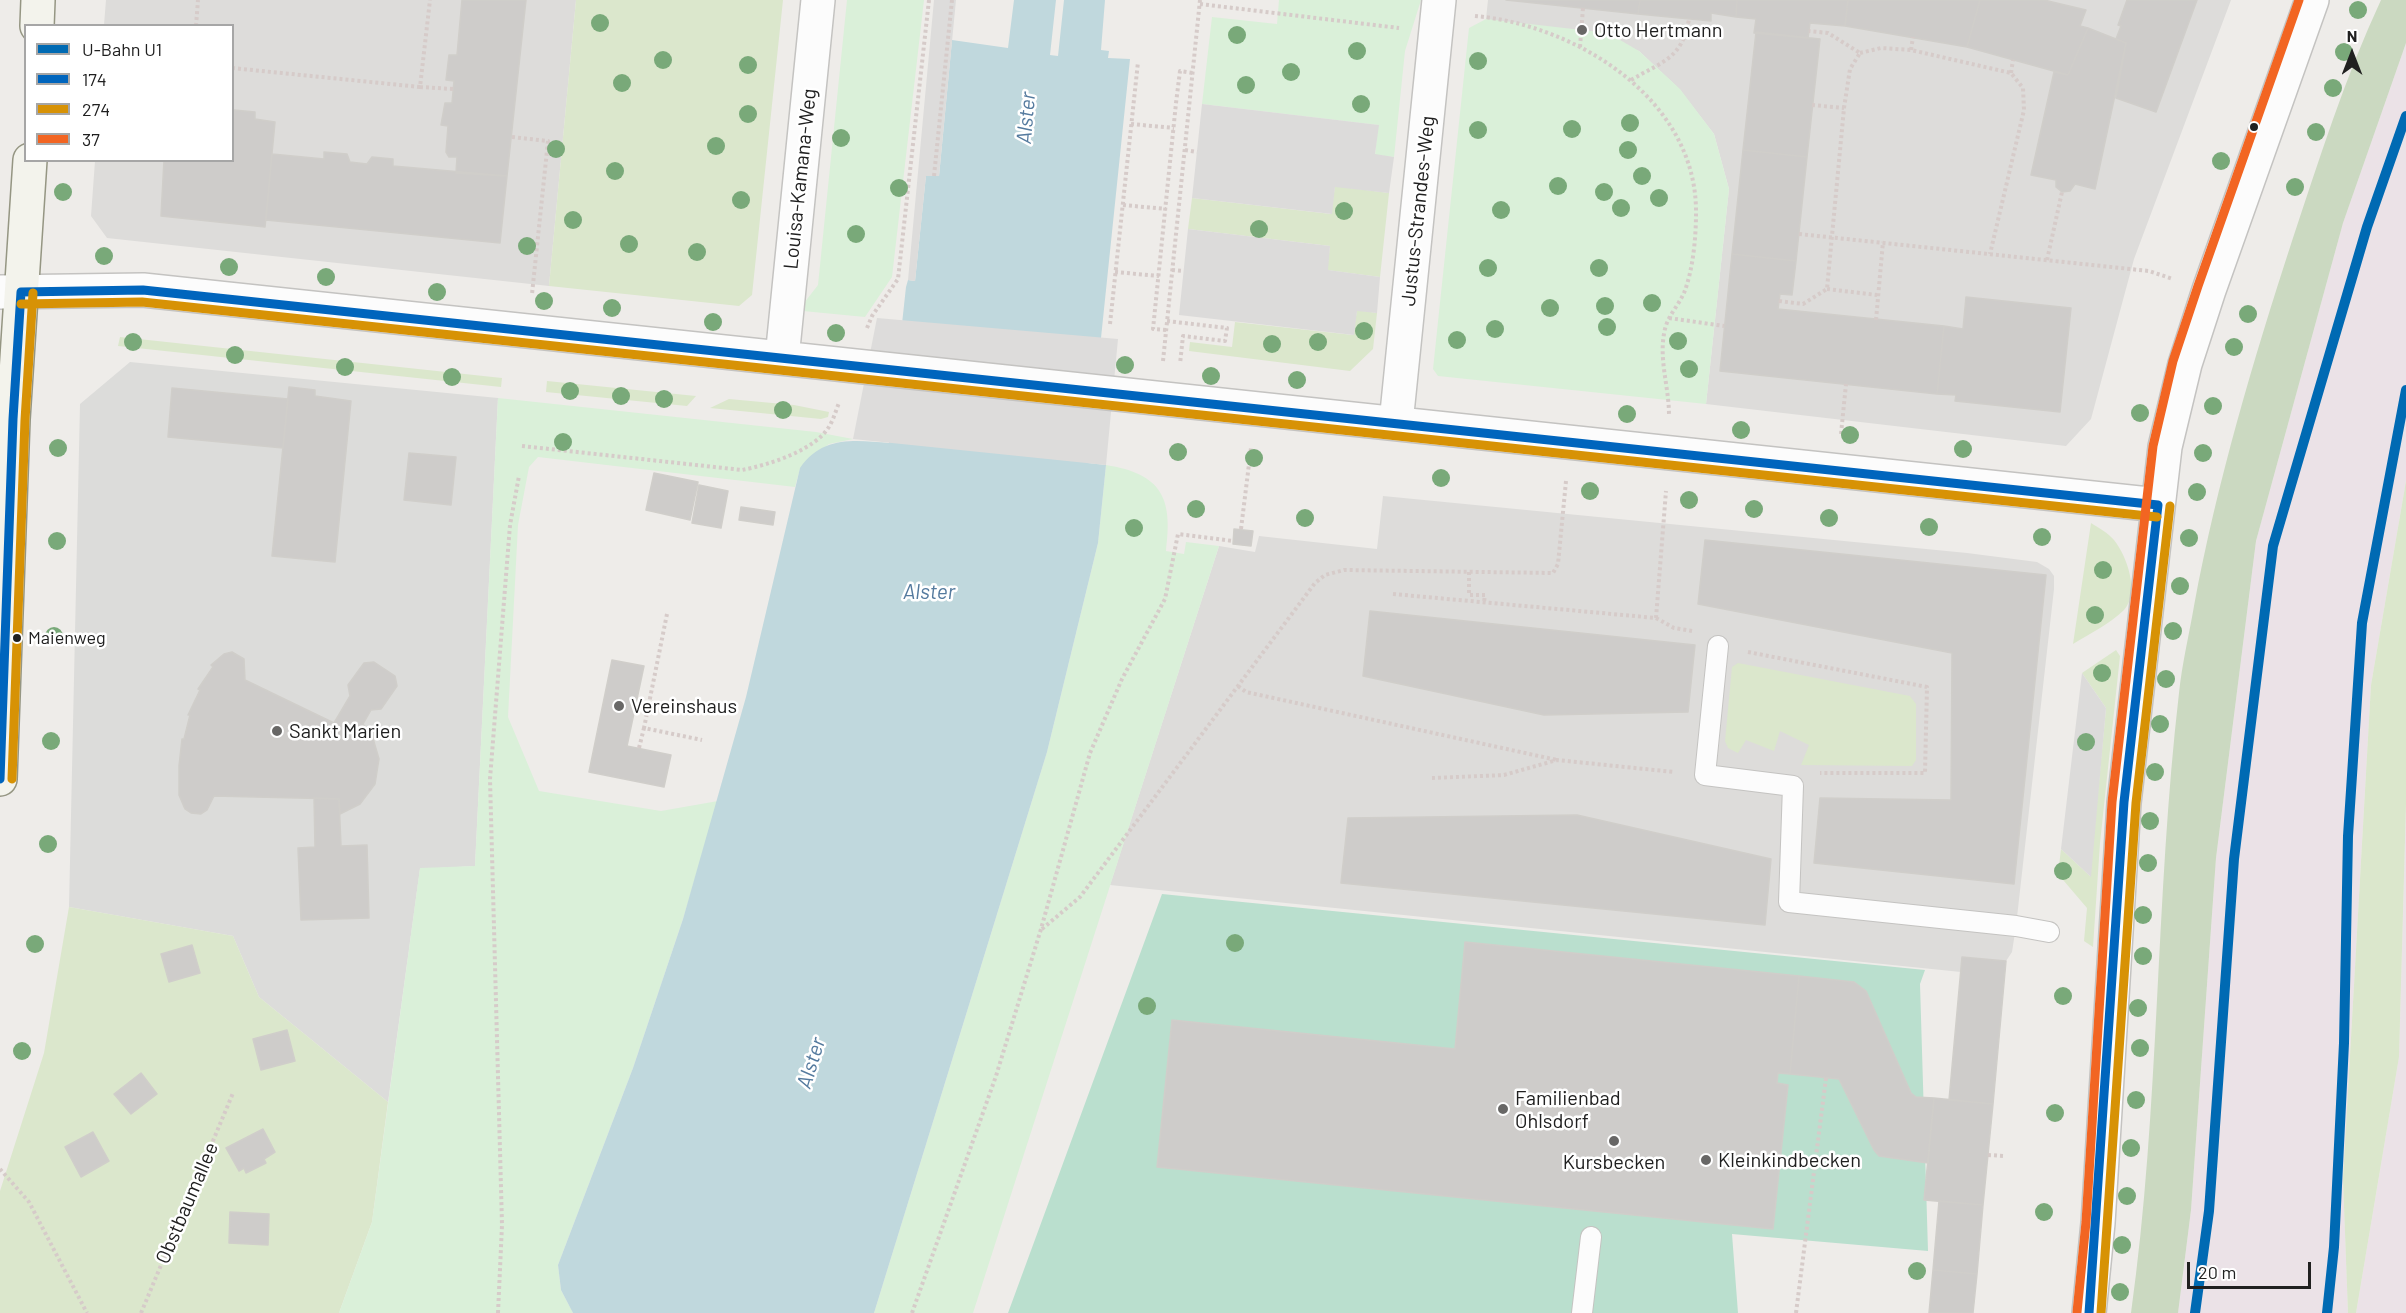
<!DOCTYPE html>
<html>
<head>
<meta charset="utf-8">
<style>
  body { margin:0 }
  #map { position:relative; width:2406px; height:1313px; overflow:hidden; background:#eeece9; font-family:Barlow,sans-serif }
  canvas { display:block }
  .legend { position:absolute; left:24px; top:24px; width:210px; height:138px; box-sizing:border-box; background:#fff; border:2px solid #a6a6a6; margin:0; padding:8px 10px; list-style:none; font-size:18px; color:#202020 }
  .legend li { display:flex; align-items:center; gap:12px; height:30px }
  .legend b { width:30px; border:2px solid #a6a6a6 }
  .north { position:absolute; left:2322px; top:24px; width:60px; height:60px; -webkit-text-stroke:4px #fff; paint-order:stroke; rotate:0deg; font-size:16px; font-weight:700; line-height:24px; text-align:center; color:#202020 }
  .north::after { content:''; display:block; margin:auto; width:21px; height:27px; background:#202020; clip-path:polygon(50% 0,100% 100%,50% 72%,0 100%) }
  .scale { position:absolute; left:2187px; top:1262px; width:124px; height:27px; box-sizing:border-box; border:3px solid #202020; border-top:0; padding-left:8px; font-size:18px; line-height:21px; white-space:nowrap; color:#202020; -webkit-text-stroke:4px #fff; paint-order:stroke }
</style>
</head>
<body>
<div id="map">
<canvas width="2406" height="1313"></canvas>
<ul class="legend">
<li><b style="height:8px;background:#006ab3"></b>U-Bahn U1</li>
<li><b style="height:8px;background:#0065bd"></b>174</li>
<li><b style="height:8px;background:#d79205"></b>274</li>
<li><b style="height:8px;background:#f26522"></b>37</li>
</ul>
<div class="north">N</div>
<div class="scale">20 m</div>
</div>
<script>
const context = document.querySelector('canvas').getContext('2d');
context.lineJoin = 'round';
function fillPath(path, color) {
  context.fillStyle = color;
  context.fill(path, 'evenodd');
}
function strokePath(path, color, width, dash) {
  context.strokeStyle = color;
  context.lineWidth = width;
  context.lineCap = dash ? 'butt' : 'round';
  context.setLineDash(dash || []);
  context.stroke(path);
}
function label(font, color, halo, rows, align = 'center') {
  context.font = font + ' Barlow,sans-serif';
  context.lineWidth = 5;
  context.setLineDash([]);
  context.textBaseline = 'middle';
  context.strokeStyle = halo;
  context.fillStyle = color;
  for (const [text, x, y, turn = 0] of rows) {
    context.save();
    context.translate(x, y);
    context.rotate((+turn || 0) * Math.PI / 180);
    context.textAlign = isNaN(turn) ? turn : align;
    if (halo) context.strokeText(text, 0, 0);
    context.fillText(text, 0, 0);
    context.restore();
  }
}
fillPath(new Path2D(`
  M 106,0 L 576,0 L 549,286 L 107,238 L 91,216 L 95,161 L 232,160 L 232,26 L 104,25 Z
  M 1488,0 L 2231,0 L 2134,259 L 2091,419 L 2066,446 L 1706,404 L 1729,189 L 1714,134 L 1679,89 L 1639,51 L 1486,19 Z
  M 1383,496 L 1967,553 L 2037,562 L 2049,569 L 2054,576 L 2054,589 L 2016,926 L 2012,952 L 2006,961 L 1962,957 L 1961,972 L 1110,885 L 1219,546 L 1255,552 L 1259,536 L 1377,549 Z`), '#dddcda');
fillPath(new Path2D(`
  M 2406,43 L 2406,481 L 2371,685 L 2343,1179 L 2348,1313 L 2178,1313 L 2191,1210 L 2216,858 L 2256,541 L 2343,223 Z
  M 2406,804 L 2406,1313 L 2356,1313 L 2399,1057 Z`), '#ebe2e7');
fillPath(new Path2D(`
  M 130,362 L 498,398 L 475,866 L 420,869 L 388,1102 L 259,997 L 233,936 L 69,907 L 80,404 Z`), '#dcdcda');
fillPath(new Path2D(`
  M 576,0 L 783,0 L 752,295 L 739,306 L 549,286 Z
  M 1335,186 L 1389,193 L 1380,277 L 1327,270 L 1330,246 L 1188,229 L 1192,198 L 1331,214 Z
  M 1357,310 L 1377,313 L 1373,349 L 1350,371 L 1189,351 L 1190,342 L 1232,347 L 1235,322 L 1353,335 Z
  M 120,337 L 502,378 L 501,387 L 118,346 Z
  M 547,381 L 696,396 L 687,406 L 546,392 Z
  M 729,399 L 794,405 L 829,412 L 828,417 L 821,419 L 710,408 Z
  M 2406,481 L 2406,804 L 2399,1057 L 2356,1313 L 2348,1313 L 2343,1179 L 2371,685 Z
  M 2091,523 C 2099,528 2108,533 2114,540 C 2127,556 2140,593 2124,610 C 2110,624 2089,634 2073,644 Z
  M 2116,650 L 2120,656 L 2100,843 L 2093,947 L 2084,941 L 2087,908 L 2058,874 L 2061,849 L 2090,876 L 2106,708 L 2082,673 Z
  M 1738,663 L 1910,696 L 1916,704 L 1916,760 L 1912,766 L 1801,765 L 1809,745 L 1780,731 L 1774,751 L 1746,740 L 1738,753 L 1728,748 L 1725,741 L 1732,667 Z
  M 69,907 L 233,936 L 259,997 L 388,1102 L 372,1222 L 339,1313 L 0,1313 L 0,1191 L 44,1053 Z`), '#dbe7cc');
fillPath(new Path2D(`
  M 2381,0 L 2406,0 L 2406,43 L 2343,223 L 2256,541 L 2216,858 L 2191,1210 L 2178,1313 L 2131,1313 C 2160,1108 2155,899 2179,693 C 2182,664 2189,635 2194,606 C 2217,482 2253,361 2292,241 C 2319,160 2345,77 2381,0 Z`), '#cbd9c1');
fillPath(new Path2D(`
  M 847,0 L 924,0 L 892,277 L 865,317 L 803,311 L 804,303 L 818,285 Z
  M 1279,0 L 1421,0 L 1405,51 L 1394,157 L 1375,155 L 1378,125 L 1202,104 L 1212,17 L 1277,24 Z
  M 1486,19 L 1608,33 L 1639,51 L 1680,89 L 1714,134 L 1729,189 L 1706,404 L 1438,376 L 1433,369 L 1469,28 Z
  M 498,398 L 816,432 L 853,439 L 829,444 L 800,469 L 795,487 L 538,457 L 529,467 L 518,525 L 508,717 L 539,791 L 661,811 L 718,801 L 683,919 L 633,1068 L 558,1265 L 561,1290 L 573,1313 L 339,1313 L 372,1222 L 420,868 L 475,866 Z
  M 1106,465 C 1162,474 1173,498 1166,551 L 1184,554 L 1186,542 L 1219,546 L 973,1313 L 874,1313 L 1047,752 L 1098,543 Z`), '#daf0d9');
fillPath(new Path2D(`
  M 1162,894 L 1925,970 L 1920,984 L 1928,1251 L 1732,1234 L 1738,1313 L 1008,1313 Z`), '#badfce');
fillPath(new Path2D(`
  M 1202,104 L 1379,125 L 1375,154 L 1394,157 L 1389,193 L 1335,187 L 1332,214 L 1192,198 Z
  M 1188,229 L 1330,246 L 1328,270 L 1380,277 L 1377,313 L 1357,311 L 1354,335 L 1179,315 Z
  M 2082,673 L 2106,708 L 2091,877 L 2061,849 Z`), '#dcdbda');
fillPath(new Path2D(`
  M 1014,0 L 1056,0 L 1050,55 L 1058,56 L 1064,0 L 1105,0 L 1101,50 L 1109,51 L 1108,58 L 1130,59 L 1088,463 L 1106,465 L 1098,543 L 1047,752 L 874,1313 L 573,1313 L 561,1290 L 558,1265 L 633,1068 L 683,919 L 746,697 L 800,468 C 822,436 854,440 889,443 L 906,287 L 908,280 L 915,281 L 926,175 L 939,176 L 952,40 L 1008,48 Z`), '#c0d8dd');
fillPath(new Path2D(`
  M 934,0 L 956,0 L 939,176 L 926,176 L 915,281 L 908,280 Z
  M 877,318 L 1118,339 L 1106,465 L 853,439 Z`), '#dddcdb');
const building = new Path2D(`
  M 462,0 L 526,0 L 507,176 L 456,173 L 457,157 L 449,157 L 446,152 L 448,126 L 441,125 L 445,103 L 452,103 L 454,81 L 446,80 L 449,55 L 457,55 Z
  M 1506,0 L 1640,0 L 1638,14 Z
  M 1640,0 L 1737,0 L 1736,17 L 1711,13 L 1711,21 L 1638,14 Z
  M 1737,0 L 1848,0 L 1845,26 L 1810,23 L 1808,38 L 1754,33 L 1756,19 L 1736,17 Z
  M 1848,0 L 1980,0 L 1967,47 L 1845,26 Z
  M 1980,0 L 2044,0 L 2086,10 L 2080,26 L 2088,28 L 2068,75 L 1967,47 Z
  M 2127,0 L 2197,0 L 2156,112 L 2116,98 L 2126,43 L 2116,39 L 2121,26 L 2118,25 Z
  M 2088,28 L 2126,43 L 2095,189 L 2075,184 L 2070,191 L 2062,192 L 2056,187 L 2056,180 L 2031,175 L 2054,72 L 2068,75 Z
  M 1756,32 L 1820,39 L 1807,157 L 1743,150 Z
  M 234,110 L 255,112 L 255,119 L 275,122 L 265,227 L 161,216 L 164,160 L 232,160 Z
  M 1743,150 L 1807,157 L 1796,261 L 1732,254 Z
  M 324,152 L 347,154 L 350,162 L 367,164 L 372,157 L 393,159 L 393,166 L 507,176 L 500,243 L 266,220 L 272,154 L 324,159 Z
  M 1732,254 L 1796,261 L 1792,295 L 1780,294 L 1778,309 L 1944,326 L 1937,394 L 1720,371 Z
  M 1966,297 L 2071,308 L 2060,412 L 1955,401 L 1956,395 L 1937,394 L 1944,326 L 1963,329 Z
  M 289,387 L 315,390 L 315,396 L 351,401 L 335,562 L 272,556 Z
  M 172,388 L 288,399 L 283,448 L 168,437 Z
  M 409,453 L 456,457 L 451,505 L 404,500 Z
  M 654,473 L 698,482 L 690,520 L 646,510 Z
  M 699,485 L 728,491 L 721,528 L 692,523 Z
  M 741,507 L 775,512 L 773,525 L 739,520 Z
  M 1234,529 L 1253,531 L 1251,546 L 1233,544 Z
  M 1705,540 L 2046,575 L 2014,884 L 1814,863 L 1820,798 L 1951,800 L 1952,653 L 1698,604 Z
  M 1370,611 L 1695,645 L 1688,712 L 1544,715 L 1363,676 Z
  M 232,652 L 244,659 L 245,680 L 334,723 L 350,696 L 348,685 L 364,663 L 374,662 L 395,676 L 397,686 L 381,709 L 371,710 L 363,724 L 372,735 L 379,759 L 375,784 L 360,804 L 340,814 L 339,799 L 214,796 L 207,810 L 201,814 L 191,813 L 185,809 L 179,795 L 179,766 L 182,739 L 184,739 L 190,715 L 188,715 L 200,690 L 198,689 L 213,667 L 211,665 L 224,654 Z
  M 612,660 L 644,666 L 627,746 L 671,755 L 664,787 L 589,772 Z
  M 314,798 L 339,799 L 341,846 L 367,845 L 369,918 L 301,920 L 298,848 L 315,847 Z
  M 1577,815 L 1771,859 L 1765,925 L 1341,883 L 1348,818 Z
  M 1465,942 L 1799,976 L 1790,1074 L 1778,1073 L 1777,1083 L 1788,1085 L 1773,1229 L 1157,1167 L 1172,1020 L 1455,1049 Z
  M 192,945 L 200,973 L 169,982 L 161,954 Z
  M 1962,957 L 2006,961 L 1993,1104 L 1949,1100 Z
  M 1799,976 L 1854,982 L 1866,991 L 1911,1093 L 1916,1097 L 1934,1098 L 1928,1163 L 1879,1156 L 1874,1150 L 1839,1079 L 1790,1074 Z
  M 287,1030 L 295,1061 L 261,1070 L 253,1039 Z
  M 141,1073 L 157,1094 L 131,1114 L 114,1094 Z
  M 1934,1098 L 1993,1104 L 1983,1205 L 1924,1200 Z
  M 263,1129 L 275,1152 L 264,1159 L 266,1163 L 246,1173 L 244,1168 L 239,1171 L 226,1148 Z
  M 93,1132 L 109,1161 L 81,1177 L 65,1147 Z
  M 1939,1201 L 1983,1205 L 1977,1274 L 1933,1270 Z
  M 230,1212 L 269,1214 L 268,1245 L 229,1243 Z
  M 1933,1270 L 1977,1274 L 1973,1313 L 1929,1313 Z`);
fillPath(building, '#ceccca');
strokePath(building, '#d0ceca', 1.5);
const lane = new Path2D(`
  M 1718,646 L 1705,775 L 1793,786 L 1789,902 L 2016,926 L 2049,932
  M 1582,1313 L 1591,1237`);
const street = new Path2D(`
  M 0,292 L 143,290 L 2158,505
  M 782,358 L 818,0
  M 1396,423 L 1439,0
  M 2089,1313 L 2098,1223 L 2124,803 L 2165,447 L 2185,364 L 2209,290 L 2312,0`);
const secondary = new Path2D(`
  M 37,26 L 38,0
  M 0,779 L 13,419 L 30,160`);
strokePath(lane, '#c4c3c1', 22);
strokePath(street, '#c4c3c1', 36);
strokePath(secondary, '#959683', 36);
strokePath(new Path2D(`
  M 1200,4 L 1399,28
  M 1475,16 C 1576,25 1697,99 1696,213 C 1696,238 1693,270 1684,293 C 1678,306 1668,316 1665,329 C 1658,358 1669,386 1669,415
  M 196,26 L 198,0
  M 1580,47 L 1583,8
  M 1911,50 L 1913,37
  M 1860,53 L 1881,48 L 1911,50 L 2011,73 L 2023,88 L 2024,110 L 1990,254
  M 232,68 L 420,87 L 430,0
  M 2011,73 L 2013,60
  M 1631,80 C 1663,61 1682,59 1689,19
  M 420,87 L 453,89
  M 1812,105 L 1844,108
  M 1131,124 L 1174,128
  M 512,137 L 548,141 L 532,294
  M 1185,150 L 1197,152
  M 934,176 L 952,0
  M 1123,205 L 1166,209
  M 1799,234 L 2149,271 L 2173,279
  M 2047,260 L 2062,192
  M 1172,270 L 1183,271
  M 1115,272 L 1159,276
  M 1827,289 L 1877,295
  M 1779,301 L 1803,304 L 1827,289 L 1844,108 L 1850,69 L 1860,53 L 1828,33 L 1809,31
  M 1669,318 L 1724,326
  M 1876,320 L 1883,242
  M 1167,321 L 1227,328 L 1225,341 L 1183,336 L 1180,364
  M 1110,324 L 1138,62
  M 867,328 L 872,316 L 898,279 L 929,0
  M 1166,330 L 1153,329 L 1176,103 L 1180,71 L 1193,73
  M 1163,361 L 1200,0
  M 1841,434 L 1846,384
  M 522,446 L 742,470 C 768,465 817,450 830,425 C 834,418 836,410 839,403
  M 1241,529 L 1251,448
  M 1469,572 L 1469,595 L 1485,595 L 1484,602
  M 1393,594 L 1656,618 L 1666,491
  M 667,614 L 644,728 L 702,740
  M 1656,618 L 1674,628 L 1692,631
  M 1748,652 L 1927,687 L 1925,773 L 1820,773
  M 1238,686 L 1246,692 L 1557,760
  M 639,748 L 644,728
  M 1432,778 L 1504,775 L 1557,760 L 1674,772
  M 1042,929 L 1080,897 L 1315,583 L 1325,575 L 1344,570 L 1553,573 L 1558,564 L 1566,481
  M 1988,1155 L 2005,1156
  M 0,1169 L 29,1202 L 87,1313
  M 141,1313 L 233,1093
  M 498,1313 L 502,1225 L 490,779 L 510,525 L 519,476
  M 912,1313 L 996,1076 L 1041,929 L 1090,753 L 1122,679 L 1165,599 L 1178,534 L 1233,541
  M 1796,1313 L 1826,1078`), '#d6cbc9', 4, [3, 3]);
strokePath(lane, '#fcfcfc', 20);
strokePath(street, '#fcfcfc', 33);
strokePath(secondary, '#f3f3ec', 33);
strokePath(new Path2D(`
  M 21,292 L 143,290 L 2158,505
  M 0,779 L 13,419 L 21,292
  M 2089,1313 L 2124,802 L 2158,505`), '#0065bd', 9);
strokePath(new Path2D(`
  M 21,304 L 142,302 L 2157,517
  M 12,779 L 25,420 L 33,293
  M 2101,1313 L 2136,803 L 2170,506`), '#d79205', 9);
strokePath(new Path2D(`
  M 2077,1312 L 2086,1222 L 2112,802 L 2153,446 L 2173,361 L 2198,286 L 2299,0`), '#f26522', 9);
strokePath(new Path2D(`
  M 2195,1313 L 2209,1211 L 2234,859 L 2273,546 L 2367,227 L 2406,116
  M 2327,1313 L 2334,1247 L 2344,1043 L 2348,836 L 2362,623 L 2406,390`), '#006ab3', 10);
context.fillStyle = '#79a979';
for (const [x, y] of [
  [2358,10],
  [600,23],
  [1237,35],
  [1357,51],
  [2344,52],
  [663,60],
  [1478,61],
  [748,65],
  [1291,72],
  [622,83],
  [1246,85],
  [2333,88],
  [1361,104],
  [748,114],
  [1630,123],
  [1572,129],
  [1478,130],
  [2316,132],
  [841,138],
  [716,146],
  [556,149],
  [1628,150],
  [2221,161],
  [615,171],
  [1642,176],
  [1558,186],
  [2295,187],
  [899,188],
  [63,192],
  [1604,192],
  [1659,198],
  [741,200],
  [1621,208],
  [1501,210],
  [1344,211],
  [573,220],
  [1259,229],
  [856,234],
  [629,244],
  [527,246],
  [697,252],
  [104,256],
  [229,267],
  [1488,268],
  [1599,268],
  [326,277],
  [437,292],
  [544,301],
  [1652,303],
  [1605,306],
  [612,308],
  [1550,308],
  [2248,314],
  [713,322],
  [1607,327],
  [1495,329],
  [1364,331],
  [836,333],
  [1457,340],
  [1678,341],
  [133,342],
  [1318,342],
  [1272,344],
  [2234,347],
  [235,355],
  [1125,365],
  [345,367],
  [1689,369],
  [1211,376],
  [452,377],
  [1297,380],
  [570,391],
  [621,396],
  [664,399],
  [2213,406],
  [783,410],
  [2140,413],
  [1627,414],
  [1741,430],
  [1850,435],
  [563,442],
  [58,448],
  [1963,449],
  [1178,452],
  [2203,453],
  [1254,458],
  [1441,478],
  [1590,491],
  [2197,492],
  [1689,500],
  [1196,509],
  [1754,509],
  [1305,518],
  [1829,518],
  [1929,527],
  [1134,528],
  [2042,537],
  [2189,538],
  [57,541],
  [2103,570],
  [2180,586],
  [2095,615],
  [2173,631],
  [54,636],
  [2102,673],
  [2166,679],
  [2160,724],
  [51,741],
  [2086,742],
  [2155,772],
  [2150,821],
  [48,844],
  [2148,863],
  [2063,871],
  [2143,915],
  [1235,943],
  [35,944],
  [2143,956],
  [2063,996],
  [1147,1006],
  [2138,1008],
  [2140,1048],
  [22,1051],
  [2136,1100],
  [2055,1113],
  [2131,1148],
  [2127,1196],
  [2044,1212],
  [2122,1245],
  [1917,1271],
  [2120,1292]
]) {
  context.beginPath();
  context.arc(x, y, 9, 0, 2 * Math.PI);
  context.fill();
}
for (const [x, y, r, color] of [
  [1582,30,6,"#686766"],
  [2254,127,5,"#202020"],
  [17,638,5,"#202020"],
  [619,706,6,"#686766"],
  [277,731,6,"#686766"],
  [1503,1109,6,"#686766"],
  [1614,1141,6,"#686766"],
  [1706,1160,6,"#686766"]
]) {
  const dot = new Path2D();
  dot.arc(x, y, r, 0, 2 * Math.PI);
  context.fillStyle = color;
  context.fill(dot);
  strokePath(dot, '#fff', 2);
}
label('18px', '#202020', '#fff', [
  ["Maienweg",28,638]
], 'left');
label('20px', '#202020', '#fff', [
  ["Otto Hertmann",1594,30],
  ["Vereinshaus",631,706],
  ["Sankt Marien",289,731],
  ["Familienbad",1515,1098],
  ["Ohlsdorf",1515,1121],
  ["Kleinkindbecken",1718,1160],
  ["Kursbecken",1614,1162,"center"]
], 'left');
label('20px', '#202020', '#fff', [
  ["Louisa-Kamana-Weg",800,179,-84],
  ["Justus-Strandes-Weg",1418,211,-84],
  ["Obstbaumallee",187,1203,-67]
]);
label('italic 21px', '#547a9e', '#fff', [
  ["Alster",1026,118,-85],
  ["Alster",929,592],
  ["Alster",811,1063,-73]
]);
</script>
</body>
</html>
